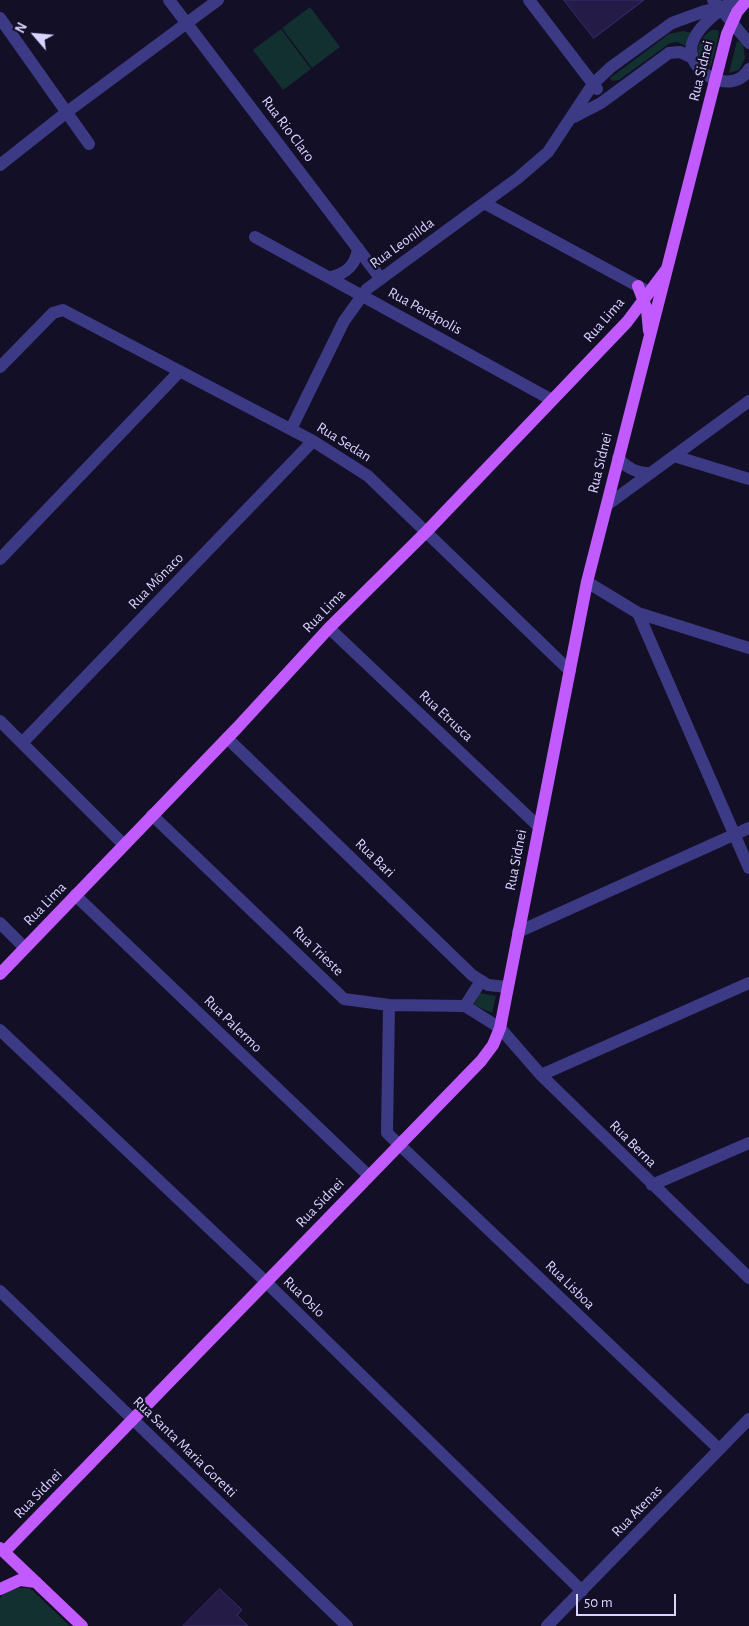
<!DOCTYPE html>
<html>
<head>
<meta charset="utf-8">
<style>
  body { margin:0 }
  #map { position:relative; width:749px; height:1626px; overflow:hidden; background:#130f26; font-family:"Alegreya Sans",sans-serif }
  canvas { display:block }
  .north { position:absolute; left:10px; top:10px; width:50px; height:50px; -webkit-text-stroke:4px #130f26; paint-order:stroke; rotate:297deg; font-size:14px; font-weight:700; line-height:20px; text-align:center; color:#d9d4ff }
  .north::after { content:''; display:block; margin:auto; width:18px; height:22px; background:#d9d4ff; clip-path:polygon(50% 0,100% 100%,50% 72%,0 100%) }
  .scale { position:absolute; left:576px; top:1594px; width:100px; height:22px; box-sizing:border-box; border:2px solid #d9d4ff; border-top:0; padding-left:6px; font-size:15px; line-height:18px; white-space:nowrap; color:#d9d4ff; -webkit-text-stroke:4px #130f26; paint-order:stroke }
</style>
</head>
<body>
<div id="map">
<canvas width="749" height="1626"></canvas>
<div class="north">N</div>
<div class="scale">50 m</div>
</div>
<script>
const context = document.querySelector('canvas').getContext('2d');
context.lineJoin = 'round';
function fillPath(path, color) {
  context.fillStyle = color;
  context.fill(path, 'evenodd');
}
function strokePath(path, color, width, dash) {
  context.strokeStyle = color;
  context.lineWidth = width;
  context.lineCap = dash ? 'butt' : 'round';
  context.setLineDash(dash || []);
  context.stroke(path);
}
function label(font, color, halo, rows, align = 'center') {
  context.font = font + ' "Alegreya Sans",sans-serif';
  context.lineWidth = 4.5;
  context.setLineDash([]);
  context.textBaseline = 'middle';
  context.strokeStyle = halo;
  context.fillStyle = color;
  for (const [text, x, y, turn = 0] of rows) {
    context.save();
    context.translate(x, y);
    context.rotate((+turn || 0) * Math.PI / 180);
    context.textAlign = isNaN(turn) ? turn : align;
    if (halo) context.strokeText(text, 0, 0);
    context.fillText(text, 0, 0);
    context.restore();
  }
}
fillPath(new Path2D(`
  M 310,7 L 340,47 L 312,68 L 282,28 Z
  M 281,29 L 311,69 L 283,90 L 253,50 Z
  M 712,30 L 718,30 L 719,33 L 711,66 L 708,67 C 691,57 698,38 712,30 Z
  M 683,31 L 692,33 L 686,46 L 677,42 L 670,43 L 619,80 L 612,81 L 610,78 L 669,34 Z
  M 737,41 L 743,44 L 745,58 L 739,70 L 729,73 Z
  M 480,993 L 496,996 L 492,1013 L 474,1005 Z
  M 18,1588 L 29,1588 L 33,1591 L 70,1626 L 0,1626 L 0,1598 L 5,1592 Z`), '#12302f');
const building = new Path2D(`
  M 564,0 L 644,0 L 594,38 Z
  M 220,1589 L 242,1610 L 237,1615 L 248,1626 L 183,1626 Z`);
fillPath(building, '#241b47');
strokePath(building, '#3b2d73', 1);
strokePath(new Path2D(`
  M 169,0 L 381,279
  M 529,0 L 597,89
  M 713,0 L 749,43
  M 722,9 C 711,17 696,30 692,44 C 685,73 733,97 749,69
  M 0,18 L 89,144
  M 574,117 L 601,103 L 669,53 L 680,52 L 693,58
  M 0,165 L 67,112 L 218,0
  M 484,203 L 647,291
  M 255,237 L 552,400
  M 331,277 C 347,273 356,265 358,248
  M 0,367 L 53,313 L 63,310 L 313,441 L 368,476 L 570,671
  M 291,429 L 344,321 L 367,289 L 518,178 L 548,152 L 593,84 L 611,67 L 672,23 L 705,11 L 745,1
  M 674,456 L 749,479
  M 618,458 C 628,469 637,473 651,473
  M 607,505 L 749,401
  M 0,559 L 180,371
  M 587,582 L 638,613 L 749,648
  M 638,613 L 749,868
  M 329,628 L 539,827
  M 0,721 L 124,845
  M 227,738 L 472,975 L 488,985 L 507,987
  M 22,743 L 313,441
  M 152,815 L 344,999 L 389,1005 L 465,1006 L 500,1028 L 541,1075 L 749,1278
  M 75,895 L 369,1176
  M 0,923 L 25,948
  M 518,932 L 749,828
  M 389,1005 L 387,1133 L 719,1449
  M 465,1006 L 481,981
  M 0,1030 L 266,1282 L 582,1591
  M 541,1075 L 749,983
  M 652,1185 L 749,1143
  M 0,1291 L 347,1626
  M 547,1626 L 749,1419`), '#3d3a85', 12);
strokePath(new Path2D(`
  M 638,286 L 647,310 L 649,331
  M 0,974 L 237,728 L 329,628 L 427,531 L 627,322 L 666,270
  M 0,1548 L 82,1626
  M 4,1552 L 481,1061 L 493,1045 L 500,1028 L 587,582 L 727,34 L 737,12 L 747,0
  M 0,1589 L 20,1580 L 36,1582`), '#c25bff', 12);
label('15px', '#d9d4ff', '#130f26', [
  ["Rua Sidnei",701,71,-76],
  ["Rua Rio Claro",288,129,53],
  ["Rua Leonilda",402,243,-36],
  ["Rua Penápolis",425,311,29],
  ["Rua Lima",604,320,-49],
  ["Rua Sedan",344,442,32],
  ["Rua Sidnei",600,463,-76],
  ["Rua Mônaco",156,581,-46],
  ["Rua Lima",324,611,-46],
  ["Rua Etrusca",446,716,43],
  ["Rua Bari",375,858,44],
  ["Rua Sidnei",516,860,-79],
  ["Rua Lima",45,904,-46],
  ["Rua Trieste",318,951,44],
  ["Rua Palermo",233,1024,44],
  ["Rua Berna",633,1144,45],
  ["Rua Sidnei",320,1203,-46],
  ["Rua Lisboa",570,1285,44],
  ["Rua Oslo",304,1297,44],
  ["Rua Santa Maria Goretti",185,1447,44],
  ["Rua Sidnei",38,1494,-46],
  ["Rua Atenas",637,1511,-46]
]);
</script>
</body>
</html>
